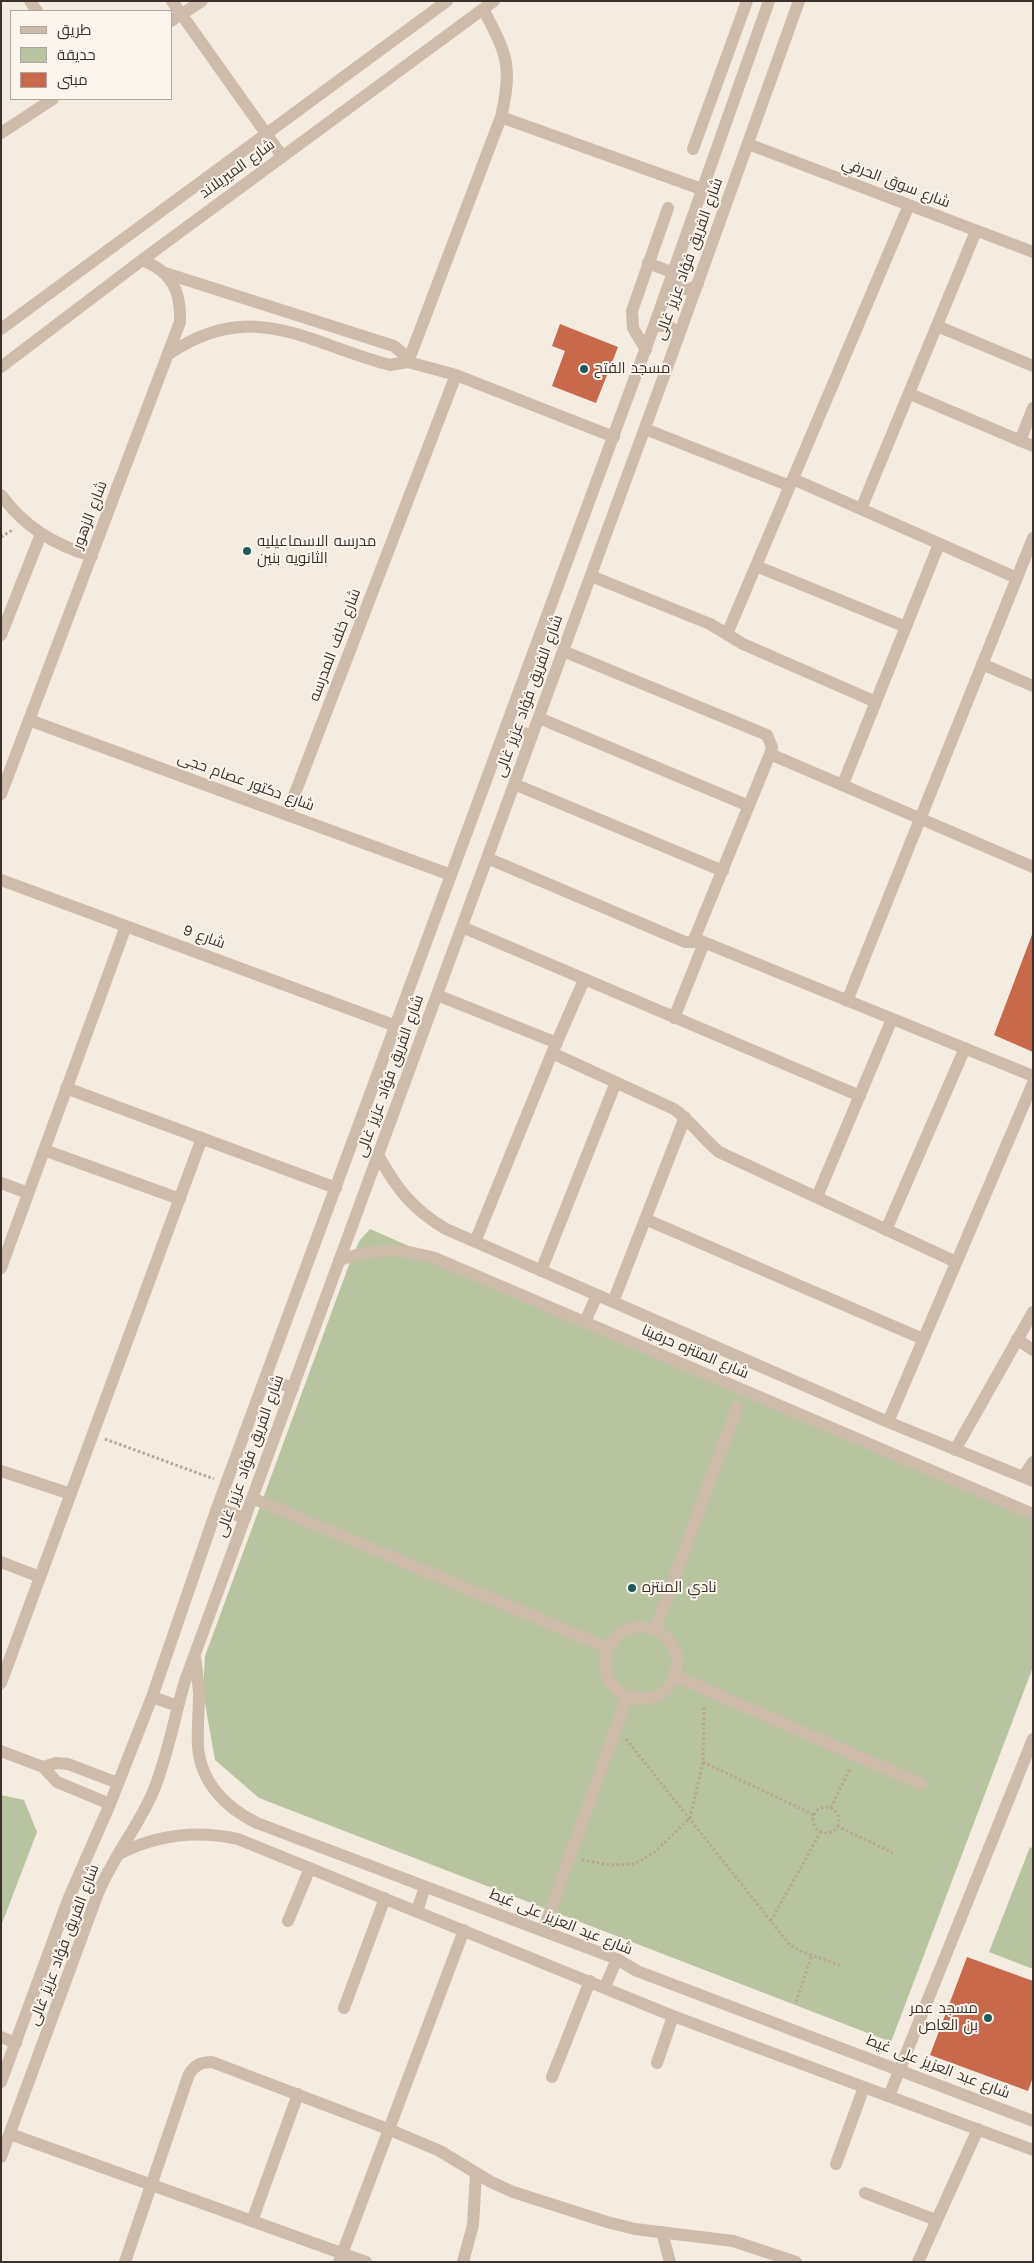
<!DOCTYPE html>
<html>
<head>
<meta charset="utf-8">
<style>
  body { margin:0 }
  #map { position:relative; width:1034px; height:2263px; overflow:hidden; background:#f4ebe1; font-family:"Work Sans",Cairo,sans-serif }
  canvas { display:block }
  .frame { position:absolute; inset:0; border:2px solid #3b302b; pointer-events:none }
  .legend { position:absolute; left:10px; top:10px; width:162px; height:90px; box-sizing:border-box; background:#fbf5ee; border:1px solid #aea6a0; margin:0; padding:6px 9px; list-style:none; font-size:15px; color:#3b302b }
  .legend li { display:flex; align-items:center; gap:10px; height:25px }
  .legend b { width:25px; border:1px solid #aea6a0 }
</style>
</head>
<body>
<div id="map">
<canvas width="1034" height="2263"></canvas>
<div class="frame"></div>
<ul class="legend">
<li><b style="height:6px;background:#cdbbac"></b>طريق</li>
<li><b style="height:14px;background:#b8c4a0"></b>حديقة</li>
<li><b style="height:14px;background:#c8694b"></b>مبنى</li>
</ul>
</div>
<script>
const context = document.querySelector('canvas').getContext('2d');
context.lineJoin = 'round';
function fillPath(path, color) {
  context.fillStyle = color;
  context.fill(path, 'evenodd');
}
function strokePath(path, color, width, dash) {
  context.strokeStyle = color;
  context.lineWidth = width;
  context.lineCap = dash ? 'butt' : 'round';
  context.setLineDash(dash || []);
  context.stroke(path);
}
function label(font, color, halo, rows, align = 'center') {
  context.font = font + ' "Work Sans",Cairo,sans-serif';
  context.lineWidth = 4;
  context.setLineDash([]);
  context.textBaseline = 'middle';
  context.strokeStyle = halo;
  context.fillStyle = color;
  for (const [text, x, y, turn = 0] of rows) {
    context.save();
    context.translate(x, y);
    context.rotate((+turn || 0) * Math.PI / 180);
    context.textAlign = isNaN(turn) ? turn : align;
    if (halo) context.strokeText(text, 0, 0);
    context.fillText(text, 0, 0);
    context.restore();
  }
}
fillPath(new Path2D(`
  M 370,1229 L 1033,1519 L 1033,1667 L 891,2042 L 259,1798 L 215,1760 L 203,1692 L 205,1656 L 353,1254 L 360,1240 Z
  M 1,1795 L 24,1800 L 37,1832 L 1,1926 Z
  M 1030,1847 L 1033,1849 L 1033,1969 L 989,1952 Z`), '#b8c4a0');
fillPath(new Path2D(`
  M 560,324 L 618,347 L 596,403 L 552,386 L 565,351 L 552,346 Z
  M 1033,932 L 1033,1052 L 994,1035 Z
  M 967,1957 L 1033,1981 L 1033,2077 L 1028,2091 L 930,2055 Z`), '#c8694b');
strokePath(new Path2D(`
  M 1,537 L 14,529
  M 105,1439 L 214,1479
  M 626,1739 L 789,1944 L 800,1951 L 842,1966
  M 703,1762 L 814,1815
  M813 1820a13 13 0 1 1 26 0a13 13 0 1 1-26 0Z
  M 831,1808 L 850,1768
  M 837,1826 L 893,1853
  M 582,1860 L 610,1865 L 634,1864 L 655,1852 L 690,1818 L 703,1762 L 704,1705
  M 771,1921 L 821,1831
  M 796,2002 L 812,1955`), '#b9a596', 3, [2.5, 2.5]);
strokePath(new Path2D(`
  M 30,1 L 37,11
  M 172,1 L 282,156
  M 171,21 L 202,1
  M 501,117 L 704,190
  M 1,133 L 53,99
  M 748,144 L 1033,252
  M 693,149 L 747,1
  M 648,263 L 674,273
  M 165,273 L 394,346 L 405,355 L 408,362
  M 671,279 C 678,290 688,293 698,284
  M 654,326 L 669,326 L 679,335
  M 937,326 L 1033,366
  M 1,329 L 447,1
  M 646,350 L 633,328 L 632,311 L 668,208
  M 169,354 C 253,297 306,343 390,365 L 408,362 L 456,375 L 614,437
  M 408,362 L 501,117 C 513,66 507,54 483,9
  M 1,367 L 142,260 L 494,1
  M 910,394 L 1033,446
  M 645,429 L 790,486
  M 1020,441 L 1033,408
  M 793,479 L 1017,578
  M 1,495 C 25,527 54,545 92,556
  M 861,509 L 976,231
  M 756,566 L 906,627
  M 591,576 L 710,624 L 743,644 L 876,702
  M 727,634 L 909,205
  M 1,635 L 41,534
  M 982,664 L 1033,686
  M 539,718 L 749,806
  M 29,720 L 451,875
  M 506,727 L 532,736
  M 770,754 L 1033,867
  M 514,784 L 723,871
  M 843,784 L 939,544
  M 1,794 L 180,322 C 181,290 172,272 142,260
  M 287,814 L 456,375
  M 487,858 L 685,942 L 693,942 L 770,754 L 772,747 L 767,735 L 563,651
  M 1,880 L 396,1026
  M 462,927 L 860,1096
  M 696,939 L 1033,1076
  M 437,995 L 557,1043
  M 847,1001 L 1033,538
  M 674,1018 L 704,943
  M 552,1053 L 674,1109 C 691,1121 703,1139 719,1152 L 956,1262
  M 66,1088 L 336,1188
  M 44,1150 L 180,1199
  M 378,1155 C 397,1189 412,1209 446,1229 L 888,1422 L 1033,1481
  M 1,1183 L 28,1193
  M 817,1197 L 892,1019
  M 645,1219 L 923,1339
  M 886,1230 L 965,1048
  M 475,1242 L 552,1053 L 584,980
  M 339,1260 C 376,1248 398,1248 435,1258 L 1033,1514
  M 1,1268 L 126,926
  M 541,1271 L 616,1082
  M 613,1302 L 685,1117
  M 585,1322 L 597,1295
  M 1017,1339 L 1033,1350
  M 265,1378 L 293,1388
  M 888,1422 L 1033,1083
  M 955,1450 L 1033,1312
  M 1,1471 L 71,1494
  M 1023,1477 L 1033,1462
  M 252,1498 L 608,1648
  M 217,1508 L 245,1518
  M 1,1562 L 40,1577
  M605 1663a36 36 0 1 1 72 0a36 36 0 1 1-72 0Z
  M 655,1630 L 737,1407
  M 195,1658 C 197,1669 198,1681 199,1693 C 199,1711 197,1729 198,1747 C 201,1783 226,1808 257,1823 L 617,1959 L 637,1971 L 1033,2121
  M 675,1676 L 921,1784
  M 1,1683 L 202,1138
  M 152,1697 L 178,1706
  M 1,1751 L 43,1767 L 56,1763 L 68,1764 L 118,1783
  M 43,1767 L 57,1782 L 110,1804
  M 121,1853 C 159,1834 197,1830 238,1839 L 673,2016 L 1033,2150
  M 417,1911 L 425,1887
  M 288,1921 L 310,1868
  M 543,1931 L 627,1697
  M 605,1987 L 617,1959
  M 344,2008 L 385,1898
  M 1,2037 L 16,2043
  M 657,2063 L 673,2016
  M 552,2077 L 590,1981
  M 1,2082 L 68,1900 L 110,1804 L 152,1697 L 217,1508 L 654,326 L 769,1
  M 889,2096 L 1033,1739
  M 10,2134 L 366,2262
  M 1,2157 L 98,1893 C 113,1857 138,1827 153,1792 C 168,1756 174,1718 185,1681 L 679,335 L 799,1
  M 836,2164 L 864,2087
  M 865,2193 L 936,2220
  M 252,2221 L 298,2094
  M 662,2232 L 670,2262
  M 125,2262 L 189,2074 C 195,2065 201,2062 212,2062 L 388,2129 L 440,2151 L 491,2182 L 513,2192 L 607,2222 L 635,2229 L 733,2241 L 796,2262
  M 339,2262 L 464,1930
  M 463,2262 L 473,2225 L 476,2174
  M 918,2262 L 978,2129`), '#cdbbac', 12);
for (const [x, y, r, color] of [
  [584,369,5,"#1f5a5e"],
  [247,551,5,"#1f5a5e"],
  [632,1588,5,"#1f5a5e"],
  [988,2018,5,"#1f5a5e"]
]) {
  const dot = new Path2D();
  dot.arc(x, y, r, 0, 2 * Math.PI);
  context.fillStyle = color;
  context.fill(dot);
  strokePath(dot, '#fbf5ee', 2);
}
label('15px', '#3b302b', '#fbf5ee', [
  ["شارع الميريلاند",237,169,-36],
  ["شارع سوق الحرفي",896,183,21],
  ["شارع الفريق فؤاد عزيز غالى",689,259,-70],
  ["شارع الزهور",90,515,-69],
  ["شارع خلف المدرسه",335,645,-69],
  ["شارع الفريق فؤاد عزيز غالى",529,696,-70],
  ["شارع دكتور عصام حجى",246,782,20],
  ["شارع 9",204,937,20],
  ["شارع الفريق فؤاد عزيز غالى",390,1076,-70],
  ["شارع المتنزه حرفينا",695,1352,23],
  ["شارع الفريق فؤاد عزيز غالى",250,1456,-70],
  ["شارع عبد العزيز على غيط",561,1922,22],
  ["شارع الفريق فؤاد عزيز غالى",64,1945,-69],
  ["شارع عبد العزيز على غيط",938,2067,21]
]);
label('15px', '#3b302b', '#fbf5ee', [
  ["مسجد الفتح",594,369],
  ["مدرسه الاسماعيليه",257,542],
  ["الثانويه بنين",257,559],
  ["نادي المنتزه",642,1588],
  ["مسجد عمر",978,2009,"right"],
  ["بن العاص",978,2026,"right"]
], 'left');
</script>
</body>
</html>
